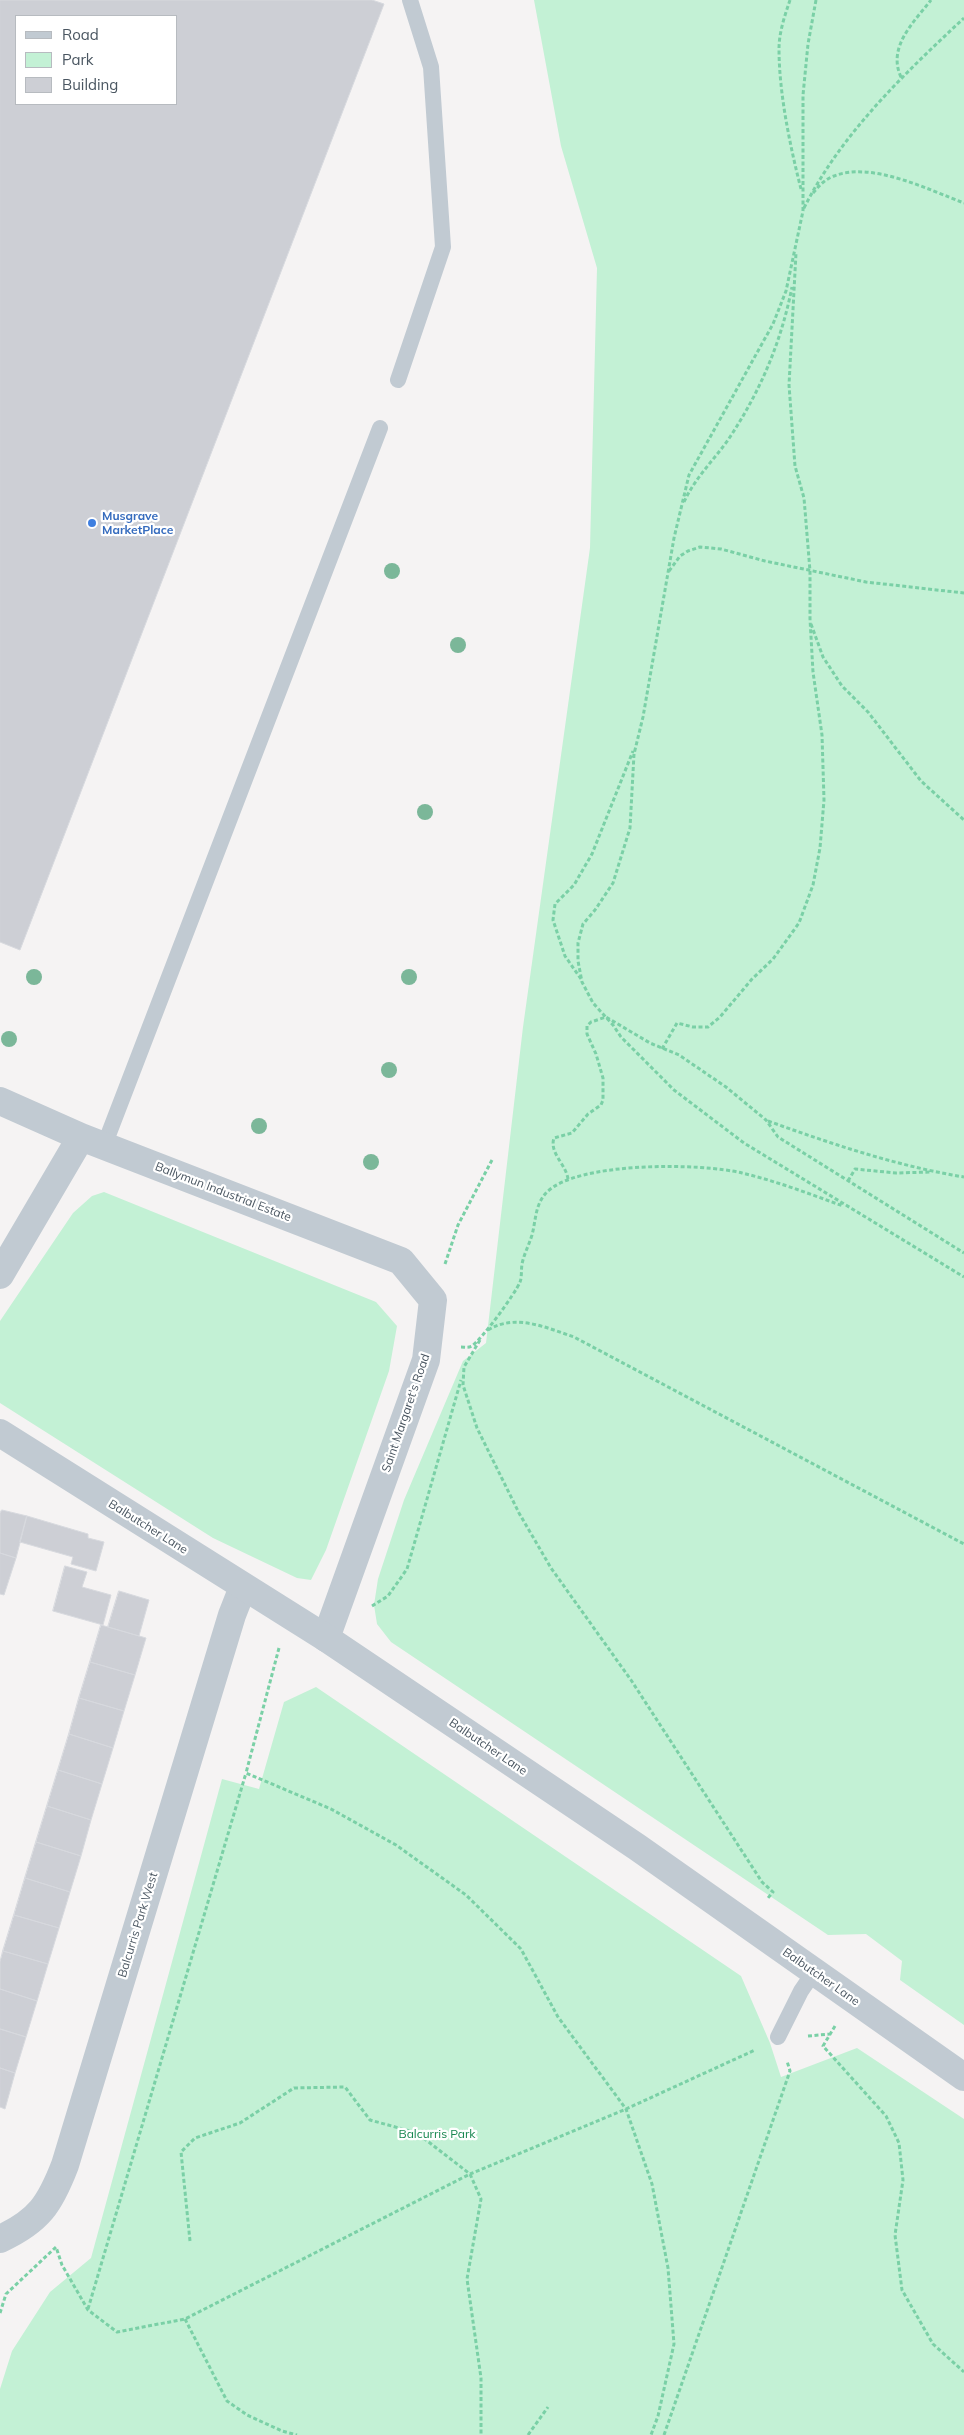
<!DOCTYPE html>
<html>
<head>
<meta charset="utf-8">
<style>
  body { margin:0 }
  #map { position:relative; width:964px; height:2435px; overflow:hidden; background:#f5f3f3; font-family:Mulish,sans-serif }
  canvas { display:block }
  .legend { position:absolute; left:15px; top:15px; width:162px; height:90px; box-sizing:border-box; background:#fff; border:1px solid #b7bbc0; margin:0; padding:6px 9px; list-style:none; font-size:15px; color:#4a5661 }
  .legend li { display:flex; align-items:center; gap:10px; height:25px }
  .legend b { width:25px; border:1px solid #b7bbc0 }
</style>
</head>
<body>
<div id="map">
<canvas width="964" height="2435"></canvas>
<ul class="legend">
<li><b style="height:6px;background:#c1cad2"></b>Road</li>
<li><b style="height:14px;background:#c3f1d5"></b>Park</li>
<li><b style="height:14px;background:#cdcfd5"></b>Building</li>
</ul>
</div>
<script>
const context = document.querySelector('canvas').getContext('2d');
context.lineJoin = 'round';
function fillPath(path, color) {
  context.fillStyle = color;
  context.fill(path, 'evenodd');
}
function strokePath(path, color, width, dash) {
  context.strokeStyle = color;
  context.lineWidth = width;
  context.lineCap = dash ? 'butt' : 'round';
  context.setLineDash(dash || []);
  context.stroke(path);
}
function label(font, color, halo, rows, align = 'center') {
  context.font = font + ' Mulish,sans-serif';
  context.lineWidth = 4.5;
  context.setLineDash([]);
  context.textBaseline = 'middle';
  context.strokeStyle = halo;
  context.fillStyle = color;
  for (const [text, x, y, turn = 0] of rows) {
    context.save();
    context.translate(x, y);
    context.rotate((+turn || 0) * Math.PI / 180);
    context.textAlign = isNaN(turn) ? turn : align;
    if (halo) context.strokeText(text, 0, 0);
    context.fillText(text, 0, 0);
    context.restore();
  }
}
fillPath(new Path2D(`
  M 534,0 L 964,0 L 964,2025 L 900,1980 L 902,1961 L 866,1934 L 828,1935 L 391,1642 L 377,1624 L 374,1605 L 378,1579 L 404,1500 L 463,1361 L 486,1343 L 523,1027 L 590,548 L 597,268 L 561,146 Z
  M 104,1192 L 376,1302 L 397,1326 L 389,1371 L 326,1550 L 311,1580 L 297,1578 L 213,1538 L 0,1403 L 0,1321 L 73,1213 L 92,1196 Z
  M 316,1687 L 741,1976 L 770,2043 L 781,2077 L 857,2048 L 964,2119 L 964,2435 L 0,2435 L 0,2389 L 12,2351 L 50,2292 L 91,2258 L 222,1779 L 259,1789 L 284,1702 Z`), '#c3f1d5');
const building = new Path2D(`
  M 0,0 L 372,0 L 384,4 L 20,950 L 0,942 ZM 16,16 L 176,16 L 176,104 L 16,104 Z
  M 2,1510 L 27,1516 L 16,1558 L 0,1553 L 0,1513 Z
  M 27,1516 L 88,1534 L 88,1538 L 104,1542 L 96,1571 L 71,1564 L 73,1557 L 20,1542 Z
  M 0,1553 L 16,1558 L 4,1595 L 0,1594 Z
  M 65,1566 L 87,1572 L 82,1587 L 111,1595 L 103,1625 L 53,1611 Z
  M 119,1591 L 149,1600 L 139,1636 L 108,1627 Z
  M 101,1625 L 146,1638 L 135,1675 L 90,1662 Z
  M 90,1662 L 135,1675 L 124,1711 L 79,1698 Z
  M 79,1698 L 124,1711 L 113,1748 L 69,1734 Z
  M 69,1734 L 113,1748 L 102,1784 L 58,1770 Z
  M 58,1770 L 102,1784 L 91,1820 L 47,1806 Z
  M 47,1806 L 91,1820 L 81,1856 L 36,1842 Z
  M 36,1842 L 81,1856 L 70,1892 L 25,1878 Z
  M 25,1878 L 70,1892 L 59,1928 L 14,1915 Z
  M 14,1915 L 59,1928 L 48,1964 L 3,1951 Z
  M 3,1951 L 48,1964 L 37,2001 L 0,1989 L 0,1962 Z
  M 0,1989 L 37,2001 L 26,2037 L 0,2029 Z
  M 0,2029 L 26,2037 L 15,2073 L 0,2068 Z
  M 0,2068 L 15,2073 L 5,2109 L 0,2107 Z`);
fillPath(building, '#cdcfd5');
strokePath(building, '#d7d9de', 1);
strokePath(new Path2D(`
  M 790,0 C 785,15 779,32 779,49 C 779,93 790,146 801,189
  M 816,0 L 808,44 L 803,95 L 803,211 L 786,291 L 773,324 L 689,475 L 674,538 L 643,717 L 634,754 L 630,828 L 613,883 L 595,910 L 583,924 L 578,943 L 578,961 L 582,982 L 593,1003 L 613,1025 L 621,1037 L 674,1090 L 744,1143 L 964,1277
  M 901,77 C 887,47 914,22 931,0
  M 813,193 C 819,186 825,179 834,176 C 872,161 929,190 964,203
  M 804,208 C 841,134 904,74 964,18
  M 684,502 C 695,478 713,461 728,440 C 760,392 781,343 792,287
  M 669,571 L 680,556 L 688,551 L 700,547 L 721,549 L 765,561 L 866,582 L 964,593
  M 811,624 L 823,657 L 842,686 L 868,712 L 921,781 L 964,820
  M 581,979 L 565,956 L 553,920 L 555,904 L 574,885 L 592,854 L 633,751
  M 662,1049 L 677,1023 L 693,1027 L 708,1027 L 720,1017 L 752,979 L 773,959 L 799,923 L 813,885 L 820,848 L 824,800 L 822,735 L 813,672 L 810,619 L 810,571 L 804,498 L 795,466 L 789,385 L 796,253
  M 768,1121 C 832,1144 897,1166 964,1177
  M 568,1179 C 566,1164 549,1153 554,1138 L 572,1133 L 588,1114 L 601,1105 L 603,1100 L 603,1078 L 596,1054 L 587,1034 L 587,1026 L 591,1022 L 606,1017 L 650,1043 L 679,1055 L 726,1087 L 766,1120 L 778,1137 L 964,1253
  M 848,1181 L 855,1169 L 896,1173 L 931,1172
  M 445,1264 L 458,1225 L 492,1160
  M 488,1330 C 516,1313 547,1328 574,1337 L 964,1544
  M 480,1340 L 464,1367 L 463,1385 L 477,1428 L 519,1513 L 551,1568 L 631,1680 L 762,1882 L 773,1892 L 768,1898
  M 461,1347 C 465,1347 468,1348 472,1346 C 482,1339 515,1294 520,1282 C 522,1277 521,1270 522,1264 C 524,1254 529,1245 532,1235 C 536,1220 535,1205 546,1193 C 576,1161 702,1163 742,1173 C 776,1181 810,1194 843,1206
  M 372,1606 L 388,1596 L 407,1569 L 461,1380
  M 279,1648 L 246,1773 L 331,1809 L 396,1845 L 466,1895 L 521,1949 L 558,2017 L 626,2109 L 652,2184 L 668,2268 L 674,2344 L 658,2416 L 651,2435
  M 835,2026 L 823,2046 L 886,2116 L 899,2143 L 903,2180 L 895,2235 L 902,2290 L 933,2344 L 964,2372
  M 808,2036 L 830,2034
  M 190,2241 L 181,2152 L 195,2138 L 240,2123 L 294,2088 L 345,2087 L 370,2120 L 417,2133 L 470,2174 L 626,2109 L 755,2050
  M 88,2309 L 246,1773
  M 0,2313 L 6,2294 L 56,2247 L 62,2265 L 88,2310 L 117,2332 L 185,2319 L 470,2174 L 481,2199 L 467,2279 L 481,2378 L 481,2435
  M 185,2319 L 227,2401 L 247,2415 L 282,2431 L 297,2435
  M 528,2435 L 548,2407
  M 664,2435 L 790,2071 L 787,2061`), '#7ad0a6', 3, [4, 2.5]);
strokePath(new Path2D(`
  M 398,380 L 443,247 L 431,67 L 410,0
  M 104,1146 L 380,428
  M 778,2037 L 801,1991 L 814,1972`), '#c1cad2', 16);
strokePath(new Path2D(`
  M 0,1101 L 81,1137 L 401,1261 L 433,1300 L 426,1360 L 326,1638
  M 0,1275 L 81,1137
  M 0,2239 C 39,2221 50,2204 65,2165 L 232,1615 L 243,1587`), '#c1cad2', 28);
strokePath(new Path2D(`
  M 0,1433 L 326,1638 L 637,1847 L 964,2077`), '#c1cad2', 28);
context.fillStyle = '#7bb799';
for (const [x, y] of [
  [392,571],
  [458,645],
  [425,812],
  [34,977],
  [409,977],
  [9,1039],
  [389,1070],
  [259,1126],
  [371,1162]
]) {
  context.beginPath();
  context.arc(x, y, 8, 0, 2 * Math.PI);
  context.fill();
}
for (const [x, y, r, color] of [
  [92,523,5,"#3f7fe0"]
]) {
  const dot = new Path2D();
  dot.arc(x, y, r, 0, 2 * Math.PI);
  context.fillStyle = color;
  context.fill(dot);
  strokePath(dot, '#fff', 2);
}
label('bold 12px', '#366cbe', '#fff', [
  ["Musgrave",102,516],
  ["MarketPlace",102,530]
], 'left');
label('12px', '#4a5661', '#fff', [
  ["Ballymun Industrial Estate",223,1192,21],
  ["Saint Margaret's Road",406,1413,-71],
  ["Balbutcher Lane",148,1527,32],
  ["Balbutcher Lane",488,1747,34],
  ["Balcurris Park West",138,1925,-73],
  ["Balbutcher Lane",821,1977,35]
]);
label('12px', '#17864f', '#fff', [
  ["Balcurris Park",437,2134]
]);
</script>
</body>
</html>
